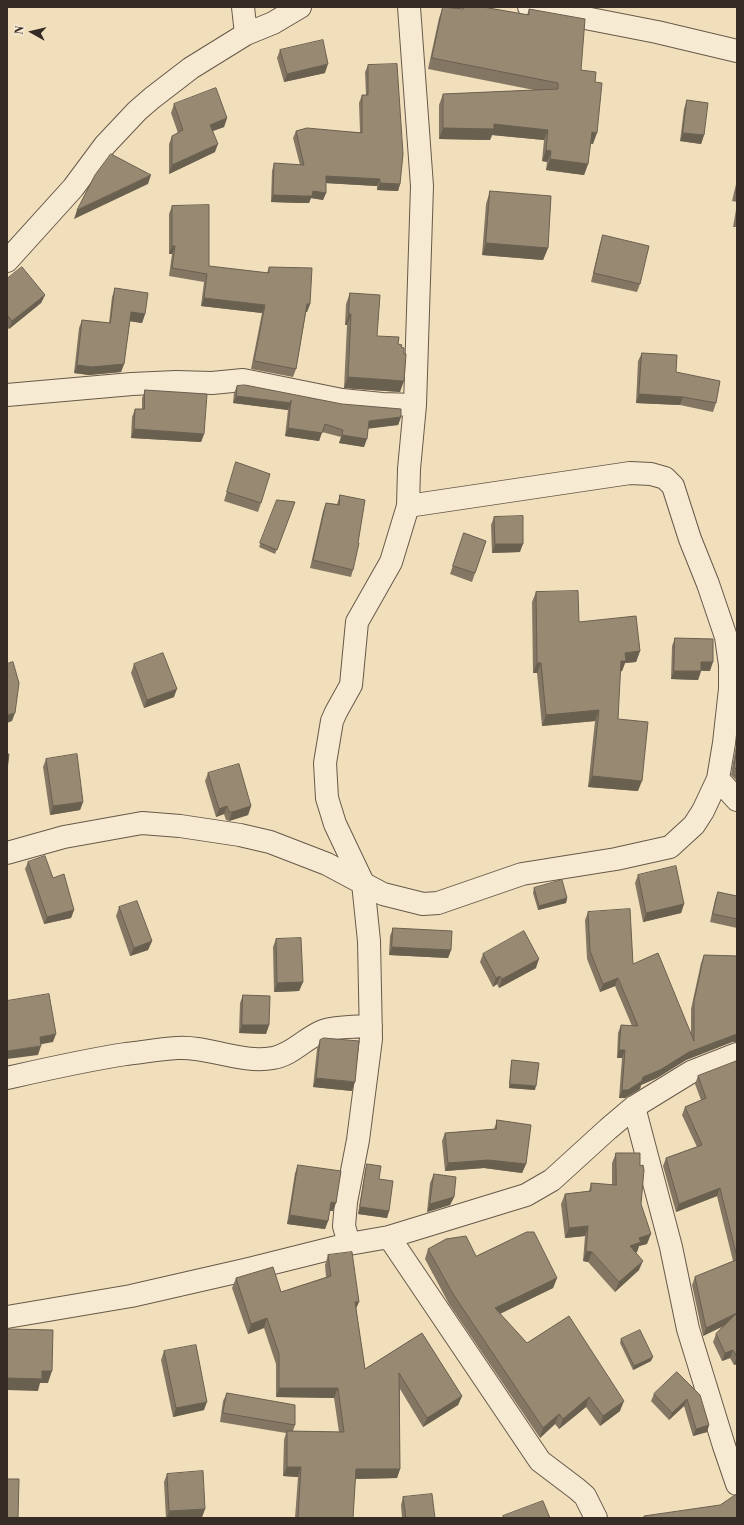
<!DOCTYPE html>
<html>
<head>
<meta charset="utf-8">
<style>
  body { margin:0 }
  #map { position:relative; width:744px; height:1525px; overflow:hidden; background:#f1dfbb; font-family:"Libre Bodoni",serif }
  canvas { display:block }
  .frame { position:absolute; inset:0; border:8px solid #372c25; pointer-events:none }
  .north { position:absolute; left:12px; top:12px; width:40px; height:40px; -webkit-text-stroke:3px #f6ead3; paint-order:stroke; rotate:278deg; font-size:11px; font-weight:700; line-height:16px; text-align:center; color:#372c25 }
  .north::after { content:''; display:block; margin:auto; width:14px; height:18px; background:#372c25; clip-path:polygon(50% 0,100% 100%,50% 72%,0 100%) }
</style>
</head>
<body>
<div id="map">
<canvas width="744" height="1525"></canvas>
<div class="frame"></div>
<div class="north">N</div>
</div>
<script>
const context = document.querySelector('canvas').getContext('2d');
context.lineJoin = 'round';
function strokePath(path, color, width, dash) {
  context.strokeStyle = color;
  context.lineWidth = width;
  context.lineCap = dash ? 'butt' : 'round';
  context.setLineDash(dash || []);
  context.stroke(path);
}
function fillPath(path, color) {
  context.fillStyle = color;
  context.fill(path, 'evenodd');
}
const minor = new Path2D(`
  M 243,7 L 246,34
  M 529,7 L 657,32 L 737,51
  M 7,261 L 73,188 L 105,145 L 137,111 L 152,98 L 191,68 L 246,34 L 273,23 L 300,7
  M 7,395 L 132,384 L 176,382 L 212,383 L 243,380 L 342,400 L 382,404 L 415,405
  M 718,779 L 737,800
  M 7,853 L 64,837 L 142,823 L 180,826 L 240,835 L 270,842 L 327,864 L 383,894 L 423,904 L 438,903 L 522,874 L 616,859 L 670,847 L 694,825 L 703,811 L 718,779 L 724,743 L 730,689 L 730,665 L 726,637 L 708,584 L 690,539 L 673,486 L 665,478 L 651,474 L 630,473 L 408,506
  M 7,1078 C 47,1069 86,1060 126,1054 C 143,1052 160,1049 177,1048 C 209,1046 241,1064 273,1058 C 292,1055 305,1038 323,1031 C 336,1026 357,1027 371,1026
  M 634,1107 L 671,1247 L 688,1329 L 724,1446 L 737,1484
  M 389,1237 L 540,1461 L 577,1489 L 585,1496 L 596,1518
  M 349,1244 L 344,1226 L 346,1202 L 358,1140 L 371,1039 L 369,941 L 363,883 L 335,824 L 327,798 L 325,763 L 332,721 L 336,712 L 351,685 L 357,622 L 391,562 L 408,506 L 409,469 L 415,405 L 422,186 L 409,7
  M 7,1317 L 131,1296 L 249,1269 L 349,1244 L 389,1237 L 526,1195 L 552,1180 L 608,1129 L 634,1107 L 691,1072 L 737,1054`);
strokePath(minor, '#66594a', 24);
strokePath(minor, '#f6ead3', 22);
fillPath(new Path2D(`
  M 443,7 L 462,9 L 463,7 L 483,7 L 527,15 L 529,9 L 581,70 L 595,82 L 593,144 L 590,143 L 588,164 L 584,175 L 546,170 L 547,162 L 542,161 L 544,140 L 492,135 L 490,140 L 439,139 L 439,105 L 443,94 L 534,90 L 428,69 L 439,18 Z
  M 280,50 L 325,73 L 284,82 L 277,58 Z
  M 368,65 L 400,184 L 398,191 L 377,190 L 377,186 L 326,183 L 326,193 L 323,200 L 311,198 L 309,203 L 300,203 L 271,202 L 272,171 L 274,163 L 300,165 L 293,138 L 296,131 L 360,132 L 359,103 L 362,95 L 366,95 L 365,72 Z
  M 687,100 L 704,135 L 701,144 L 680,141 L 684,109 Z
  M 174,104 L 227,118 L 224,127 L 213,131 L 215,152 L 169,174 L 169,144 L 172,136 L 178,133 L 171,113 Z
  M 737,180 L 737,202 L 732,201 Z
  M 490,191 L 548,248 L 543,260 L 482,255 L 486,204 Z
  M 737,204 L 737,227 L 733,227 Z
  M 172,206 L 209,266 L 267,273 L 269,267 L 310,304 L 307,312 L 306,312 L 296,369 L 293,377 L 251,369 L 262,313 L 201,306 L 204,282 L 169,276 L 172,254 L 169,254 L 169,214 Z
  M 603,235 L 640,284 L 637,292 L 591,282 L 600,244 Z
  M 7,279 L 45,295 L 41,303 L 9,329 L 7,327 Z
  M 115,288 L 145,314 L 142,323 L 130,321 L 124,364 L 121,372 L 89,375 L 74,373 L 79,328 L 82,320 L 109,323 L 112,297 Z
  M 350,293 L 377,336 L 398,344 L 401,347 L 404,354 L 400,392 L 344,388 L 347,325 L 345,325 L 346,304 Z
  M 642,353 L 676,372 L 716,403 L 713,412 L 680,405 L 636,403 L 638,361 Z
  M 237,386 L 401,417 L 398,425 L 368,428 L 364,447 L 339,443 L 341,437 L 322,432 L 319,441 L 285,436 L 288,410 L 233,403 L 234,393 Z
  M 145,390 L 204,434 L 201,442 L 131,438 L 132,417 L 135,409 L 142,409 L 142,398 Z
  M 236,462 L 261,503 L 258,512 L 224,501 Z
  M 340,495 L 353,570 L 351,577 L 310,568 L 323,511 L 326,503 L 337,504 Z
  M 277,500 L 295,502 L 275,554 L 259,547 Z
  M 494,517 L 520,552 L 492,553 L 491,525 Z
  M 464,533 L 486,541 L 472,582 L 450,574 Z
  M 536,592 L 579,622 L 640,651 L 636,662 L 625,663 L 622,671 L 620,672 L 618,719 L 638,791 L 588,787 L 595,721 L 542,726 L 537,673 L 533,673 L 532,602 Z
  M 675,638 L 710,671 L 701,671 L 698,680 L 671,679 L 672,646 Z
  M 134,664 L 174,697 L 144,708 L 131,673 Z
  M 737,739 L 737,781 L 731,775 Z
  M 46,759 L 83,802 L 80,810 L 50,815 L 43,767 Z
  M 208,773 L 251,806 L 248,815 L 229,821 L 226,820 L 224,814 L 216,817 L 205,781 Z
  M 28,862 L 74,910 L 71,918 L 44,924 L 25,869 Z
  M 638,875 L 684,904 L 681,913 L 643,922 L 635,883 Z
  M 534,888 L 567,898 L 566,903 L 538,910 L 533,893 Z
  M 718,892 L 737,896 L 737,928 L 710,922 L 715,900 Z
  M 119,907 L 152,941 L 148,950 L 130,956 L 116,916 Z
  M 588,912 L 633,964 L 691,1034 L 691,1009 L 701,963 L 704,955 L 737,956 L 737,1042 L 732,1042 L 686,1060 L 657,1078 L 641,1085 L 640,1089 L 625,1098 L 619,1098 L 622,1058 L 617,1058 L 618,1033 L 621,1025 L 632,1026 L 615,986 L 600,992 L 587,959 L 585,920 Z
  M 393,928 L 451,950 L 448,958 L 389,955 L 390,936 Z
  M 276,939 L 303,982 L 299,991 L 274,992 L 273,947 Z
  M 483,954 L 536,968 L 499,988 L 497,984 L 493,987 L 480,962 Z
  M 243,995 L 269,1025 L 266,1034 L 239,1033 L 240,1003 Z
  M 320,1040 L 352,1091 L 313,1087 L 317,1049 Z
  M 512,1060 L 535,1090 L 509,1088 L 511,1065 Z
  M 737,1061 L 737,1364 L 734,1365 L 730,1358 L 722,1361 L 713,1342 L 716,1334 L 723,1326 L 703,1336 L 692,1285 L 695,1277 L 733,1261 L 717,1196 L 676,1212 L 663,1166 L 666,1158 L 697,1147 L 682,1115 L 685,1107 L 701,1100 L 695,1084 L 698,1076 Z
  M 497,1120 L 526,1164 L 522,1173 L 484,1168 L 445,1171 L 442,1141 L 445,1133 L 494,1129 Z
  M 616,1153 L 641,1204 L 647,1244 L 639,1246 L 637,1252 L 636,1253 L 639,1270 L 615,1292 L 588,1262 L 583,1261 L 585,1236 L 565,1238 L 561,1204 L 565,1194 L 589,1191 L 591,1183 L 612,1185 L 612,1163 Z
  M 367,1164 L 379,1179 L 389,1211 L 387,1218 L 358,1214 L 365,1171 Z
  M 298,1165 L 333,1211 L 330,1211 L 328,1221 L 325,1229 L 287,1224 L 295,1173 Z
  M 434,1174 L 454,1197 L 450,1205 L 427,1212 L 430,1183 Z
  M 428,1249 L 476,1256 L 557,1278 L 553,1288 L 500,1314 L 527,1343 L 620,1411 L 600,1426 L 586,1407 L 559,1429 L 555,1424 L 540,1438 L 449,1304 L 425,1259 Z
  M 328,1255 L 356,1308 L 365,1369 L 422,1333 L 462,1396 L 458,1405 L 423,1427 L 400,1389 L 400,1469 L 397,1478 L 355,1479 L 353,1518 L 295,1518 L 298,1477 L 283,1476 L 284,1440 L 286,1433 L 220,1422 L 223,1401 L 227,1393 L 295,1425 L 293,1431 L 339,1432 L 334,1398 L 276,1397 L 276,1364 L 264,1328 L 248,1334 L 232,1288 L 236,1278 L 281,1292 L 326,1277 L 325,1265 Z
  M 621,1339 L 651,1361 L 633,1370 L 620,1343 Z
  M 164,1351 L 204,1410 L 173,1417 L 161,1360 Z
  M 677,1372 L 709,1425 L 707,1432 L 693,1436 L 684,1406 L 669,1420 L 651,1401 L 654,1394 Z
  M 167,1474 L 205,1509 L 202,1517 L 189,1518 L 166,1518 L 164,1482 Z
  M 403,1497 L 435,1518 L 402,1518 L 401,1505 Z`), '#837663');
fillPath(new Path2D(`
  M 328,64 L 325,73 L 284,82 L 287,74 Z
  M 227,118 L 224,127 L 207,133 L 210,125 Z
  M 494,124 L 548,130 L 544,140 L 492,135 L 490,140 L 439,139 L 443,128 Z
  M 592,132 L 597,133 L 593,144 L 588,143 Z
  M 683,133 L 704,135 L 701,144 L 680,141 Z
  M 218,144 L 215,152 L 169,174 L 172,165 Z
  M 546,150 L 551,151 L 547,162 L 542,161 Z
  M 550,159 L 588,164 L 584,175 L 546,170 Z
  M 151,175 L 148,184 L 74,219 L 77,210 Z
  M 326,176 L 380,179 L 377,186 L 324,183 Z
  M 380,183 L 400,184 L 398,191 L 377,190 Z
  M 313,191 L 326,193 L 323,200 L 311,198 L 309,203 L 300,203 L 271,202 L 273,195 Z
  M 486,243 L 548,248 L 543,260 L 482,255 Z
  M 172,246 L 175,246 L 172,254 L 169,254 Z
  M 45,295 L 41,303 L 9,329 L 12,321 Z
  M 204,298 L 265,305 L 262,313 L 201,306 Z
  M 307,304 L 310,304 L 307,312 L 304,312 Z
  M 131,312 L 145,314 L 142,323 L 128,321 Z
  M 349,314 L 351,314 L 347,325 L 345,325 Z
  M 124,364 L 121,372 L 89,375 L 74,373 L 77,365 Z
  M 348,377 L 404,381 L 400,392 L 344,388 Z
  M 639,394 L 683,397 L 680,405 L 636,403 Z
  M 236,396 L 291,403 L 288,410 L 233,403 Z
  M 401,417 L 398,425 L 366,429 L 369,421 Z
  M 325,424 L 319,441 L 285,436 L 288,428 Z
  M 134,429 L 204,434 L 201,442 L 131,438 Z
  M 342,435 L 367,439 L 364,447 L 339,443 Z
  M 495,544 L 523,544 L 520,552 L 492,553 Z
  M 640,651 L 636,662 L 625,663 L 622,671 L 617,672 L 625,653 Z
  M 701,662 L 713,662 L 710,671 L 698,670 Z
  M 537,663 L 541,663 L 537,673 L 533,673 Z
  M 674,671 L 701,671 L 698,680 L 671,679 Z
  M 177,689 L 174,697 L 144,708 L 147,700 Z
  M 599,710 L 595,721 L 542,726 L 546,715 Z
  M 15,713 L 12,721 L 7,723 L 7,715 Z
  M 592,776 L 642,781 L 638,791 L 588,787 Z
  M 83,802 L 80,810 L 50,815 L 53,806 Z
  M 227,806 L 224,814 L 216,817 L 219,809 Z
  M 251,806 L 248,815 L 229,821 L 232,812 Z
  M 567,898 L 566,903 L 538,910 L 539,906 Z
  M 684,904 L 681,913 L 643,922 L 646,913 Z
  M 74,910 L 71,918 L 44,924 L 47,917 Z
  M 152,941 L 148,950 L 130,956 L 134,948 Z
  M 392,947 L 451,950 L 448,958 L 389,955 Z
  M 539,959 L 536,968 L 499,988 L 502,979 Z
  M 500,976 L 497,984 L 493,987 L 496,978 Z
  M 618,978 L 615,986 L 600,992 L 603,984 Z
  M 303,982 L 299,991 L 274,992 L 277,983 Z
  M 242,1025 L 269,1025 L 266,1034 L 239,1033 Z
  M 56,1034 L 53,1042 L 37,1045 L 40,1037 Z
  M 735,1034 L 737,1034 L 737,1042 L 732,1042 L 686,1060 L 657,1078 L 641,1085 L 640,1089 L 625,1098 L 619,1098 L 622,1090 L 643,1077 L 689,1052 Z
  M 41,1046 L 38,1055 L 7,1059 L 7,1051 Z
  M 619,1050 L 625,1050 L 622,1058 L 617,1058 Z
  M 316,1078 L 355,1082 L 352,1091 L 313,1087 Z
  M 510,1084 L 536,1086 L 535,1090 L 509,1088 Z
  M 488,1160 L 526,1164 L 522,1173 L 484,1168 L 445,1171 L 448,1163 Z
  M 720,1188 L 717,1196 L 676,1212 L 679,1204 Z
  M 454,1197 L 450,1205 L 427,1212 L 430,1204 Z
  M 331,1202 L 336,1203 L 333,1211 L 328,1211 Z
  M 360,1207 L 389,1211 L 387,1218 L 358,1214 Z
  M 290,1215 L 328,1221 L 325,1229 L 287,1224 Z
  M 588,1226 L 585,1236 L 565,1238 L 569,1228 Z
  M 651,1234 L 647,1244 L 639,1246 L 637,1252 L 626,1256 L 630,1246 L 639,1238 Z
  M 586,1251 L 592,1252 L 588,1262 L 583,1261 Z
  M 643,1261 L 639,1270 L 615,1292 L 619,1282 Z
  M 557,1278 L 553,1288 L 491,1318 L 495,1308 Z
  M 355,1302 L 359,1302 L 355,1311 Z
  M 737,1313 L 734,1321 L 703,1336 L 706,1328 Z
  M 267,1318 L 264,1328 L 248,1334 L 251,1324 Z
  M 733,1350 L 730,1358 L 722,1361 L 725,1353 Z
  M 653,1357 L 651,1361 L 633,1370 L 634,1366 Z
  M 737,1357 L 737,1364 L 734,1365 Z
  M 42,1371 L 52,1371 L 48,1383 L 40,1383 L 38,1391 L 7,1390 L 7,1378 Z
  M 279,1388 L 338,1388 L 334,1398 L 276,1397 Z
  M 462,1396 L 458,1405 L 423,1427 L 427,1418 Z
  M 589,1397 L 586,1407 L 559,1429 L 563,1419 Z
  M 687,1399 L 684,1406 L 669,1420 L 672,1413 Z
  M 624,1401 L 620,1411 L 600,1426 L 603,1416 Z
  M 207,1402 L 204,1410 L 173,1417 L 176,1408 Z
  M 559,1414 L 555,1424 L 540,1438 L 543,1428 Z
  M 709,1425 L 707,1432 L 693,1436 L 696,1429 Z
  M 287,1467 L 301,1467 L 298,1477 L 283,1476 Z
  M 356,1469 L 400,1469 L 397,1478 L 352,1479 Z
  M 205,1509 L 202,1517 L 189,1518 L 167,1518 L 169,1511 Z`), '#6a6050');
const building = new Path2D(`
  M 443,7 L 463,9 L 464,7 L 483,7 L 529,15 L 529,9 L 585,19 L 581,70 L 596,72 L 595,82 L 602,83 L 597,133 L 592,132 L 588,164 L 550,159 L 551,151 L 546,150 L 548,130 L 494,124 L 494,129 L 443,128 L 443,94 L 558,89 L 558,83 L 432,58 Z
  M 323,40 L 328,64 L 287,74 L 280,50 Z
  M 397,64 L 403,154 L 400,184 L 380,183 L 380,179 L 326,176 L 326,193 L 313,191 L 312,196 L 303,196 L 273,195 L 274,163 L 304,165 L 296,131 L 307,128 L 362,133 L 362,95 L 368,95 L 368,65 Z
  M 216,88 L 227,118 L 210,125 L 218,144 L 172,165 L 172,136 L 183,130 L 174,104 Z
  M 687,100 L 708,103 L 704,135 L 683,133 Z
  M 111,154 L 151,175 L 77,210 L 95,175 Z
  M 737,186 L 737,193 L 736,193 Z
  M 490,191 L 551,196 L 548,248 L 486,243 Z
  M 209,205 L 209,266 L 269,273 L 269,267 L 312,268 L 310,304 L 307,304 L 296,369 L 254,361 L 265,305 L 204,298 L 207,274 L 172,268 L 175,246 L 172,246 L 172,206 Z
  M 603,235 L 649,246 L 640,284 L 594,273 Z
  M 22,267 L 45,295 L 12,321 L 7,315 L 7,279 Z
  M 115,288 L 148,293 L 145,314 L 131,312 L 124,364 L 92,367 L 77,365 L 82,320 L 110,323 Z
  M 350,293 L 380,295 L 377,336 L 399,337 L 398,344 L 402,345 L 401,347 L 404,348 L 404,354 L 406,354 L 404,381 L 348,377 L 351,314 L 349,314 Z
  M 642,353 L 677,355 L 676,372 L 720,381 L 716,403 L 683,397 L 639,394 Z
  M 245,385 L 342,404 L 401,409 L 401,417 L 369,421 L 367,439 L 342,435 L 343,430 L 325,424 L 322,433 L 288,428 L 291,400 L 291,403 L 236,396 L 237,386 Z
  M 145,390 L 207,394 L 204,434 L 134,429 L 135,409 L 144,409 Z
  M 236,462 L 270,474 L 261,503 L 227,492 Z
  M 340,495 L 365,500 L 358,543 L 359,543 L 353,570 L 313,560 L 326,503 L 339,505 Z
  M 277,500 L 295,502 L 277,550 L 260,543 Z
  M 523,516 L 523,544 L 495,544 L 494,517 Z
  M 464,533 L 486,541 L 475,573 L 453,566 Z
  M 578,591 L 579,622 L 636,616 L 640,651 L 625,653 L 626,661 L 621,661 L 618,719 L 648,722 L 642,781 L 592,776 L 599,710 L 546,715 L 541,663 L 537,663 L 536,592 Z
  M 675,638 L 713,639 L 713,662 L 701,662 L 701,671 L 674,671 Z
  M 163,653 L 177,689 L 147,700 L 134,664 Z
  M 13,662 L 19,683 L 15,713 L 7,715 L 7,664 Z
  M 737,750 L 737,770 L 734,767 Z
  M 7,754 L 9,754 L 7,770 Z
  M 77,754 L 83,802 L 53,806 L 46,759 Z
  M 239,764 L 251,806 L 232,812 L 229,812 L 227,806 L 219,809 L 208,773 Z
  M 45,856 L 53,878 L 64,874 L 74,910 L 47,917 L 28,862 Z
  M 676,866 L 684,904 L 646,913 L 638,875 Z
  M 562,880 L 567,898 L 539,906 L 534,888 Z
  M 718,892 L 737,896 L 737,919 L 713,914 Z
  M 137,901 L 152,941 L 134,948 L 119,907 Z
  M 630,909 L 633,964 L 658,953 L 694,1041 L 694,1001 L 704,955 L 737,956 L 737,1034 L 689,1052 L 660,1070 L 643,1077 L 642,1081 L 628,1090 L 622,1090 L 625,1050 L 619,1050 L 621,1025 L 638,1026 L 618,978 L 603,984 L 590,951 L 588,912 Z
  M 393,928 L 452,931 L 451,950 L 392,947 Z
  M 524,931 L 539,959 L 502,979 L 500,976 L 496,978 L 483,954 Z
  M 301,938 L 303,982 L 277,983 L 276,939 Z
  M 49,994 L 56,1034 L 40,1037 L 41,1046 L 7,1051 L 7,1001 Z
  M 243,995 L 270,996 L 269,1025 L 242,1025 Z
  M 324,1038 L 359,1041 L 355,1082 L 316,1078 L 320,1040 Z
  M 512,1060 L 539,1063 L 536,1086 L 510,1084 Z
  M 737,1061 L 737,1257 L 720,1188 L 679,1204 L 666,1158 L 702,1145 L 685,1107 L 706,1098 L 698,1076 Z
  M 497,1120 L 531,1125 L 526,1164 L 488,1160 L 448,1163 L 445,1133 L 496,1129 Z
  M 616,1153 L 640,1153 L 640,1166 L 643,1165 L 644,1170 L 641,1204 L 651,1234 L 639,1238 L 641,1242 L 630,1246 L 643,1261 L 619,1282 L 592,1252 L 586,1251 L 588,1226 L 569,1228 L 565,1194 L 591,1191 L 591,1183 L 616,1185 Z
  M 367,1164 L 381,1166 L 379,1179 L 393,1181 L 389,1211 L 360,1207 Z
  M 298,1165 L 341,1171 L 336,1203 L 331,1202 L 328,1221 L 290,1215 Z
  M 434,1174 L 456,1177 L 454,1197 L 430,1204 Z
  M 527,1232 L 534,1232 L 557,1278 L 495,1308 L 527,1343 L 569,1316 L 624,1401 L 603,1416 L 589,1397 L 563,1419 L 559,1414 L 543,1428 L 453,1294 L 428,1249 L 446,1239 L 466,1236 L 476,1256 Z
  M 352,1252 L 359,1302 L 355,1302 L 365,1369 L 422,1333 L 462,1396 L 427,1418 L 399,1373 L 400,1469 L 356,1469 L 353,1518 L 298,1518 L 301,1467 L 287,1467 L 287,1431 L 344,1432 L 338,1388 L 279,1388 L 279,1354 L 267,1318 L 251,1324 L 236,1278 L 273,1267 L 281,1292 L 331,1276 L 328,1255 Z
  M 737,1260 L 737,1302 L 736,1302 L 737,1305 L 737,1313 L 706,1328 L 695,1277 Z
  M 737,1313 L 737,1357 L 733,1350 L 725,1353 L 716,1334 Z
  M 7,1329 L 53,1330 L 52,1371 L 42,1371 L 42,1379 L 7,1378 Z
  M 640,1330 L 653,1357 L 634,1366 L 621,1339 Z
  M 196,1345 L 207,1402 L 176,1408 L 164,1351 Z
  M 677,1372 L 700,1395 L 709,1425 L 696,1429 L 687,1399 L 672,1413 L 654,1394 Z
  M 227,1393 L 295,1405 L 295,1425 L 223,1413 Z
  M 203,1471 L 205,1509 L 169,1511 L 167,1474 Z
  M 7,1479 L 19,1479 L 18,1518 L 7,1518 Z
  M 432,1494 L 435,1518 L 406,1518 L 403,1497 Z
  M 737,1494 L 737,1518 L 644,1518 L 644,1516 L 720,1505 Z
  M 543,1501 L 550,1518 L 504,1518 L 503,1516 Z`);
fillPath(building, '#988973');
strokePath(building, '#6a6050', 1);
</script>
</body>
</html>
